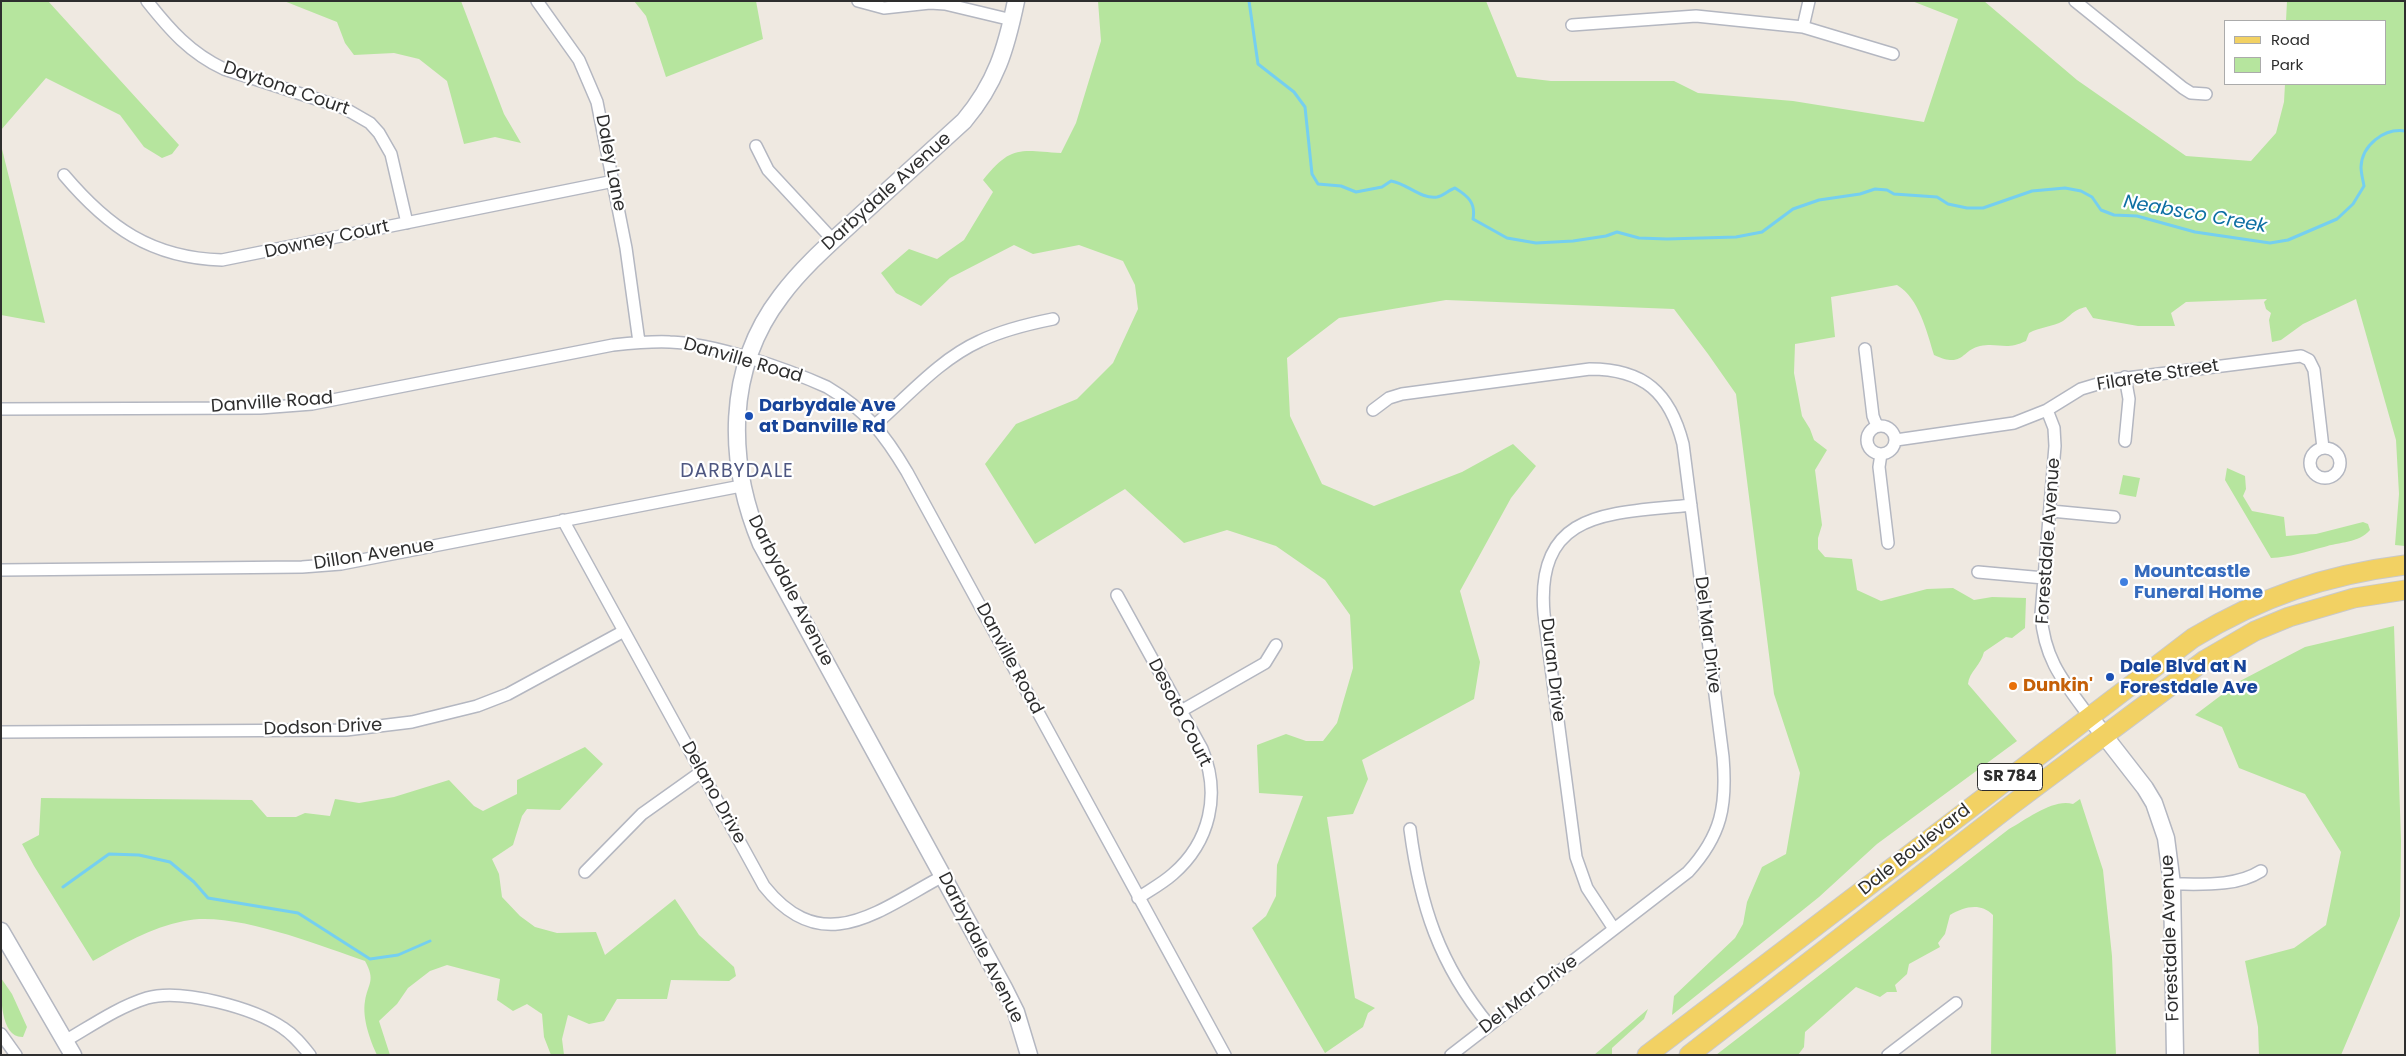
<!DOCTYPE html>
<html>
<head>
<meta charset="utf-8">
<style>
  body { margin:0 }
  #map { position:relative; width:2406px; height:1056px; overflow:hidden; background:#efe9e1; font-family:Poppins,sans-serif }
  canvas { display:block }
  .frame { position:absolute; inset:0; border:2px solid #2e2e2e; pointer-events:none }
  .legend { position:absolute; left:2224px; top:20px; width:162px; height:65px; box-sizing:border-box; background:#fff; border:1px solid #ababab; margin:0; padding:6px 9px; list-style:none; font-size:15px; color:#2e2e2e }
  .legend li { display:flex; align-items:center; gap:10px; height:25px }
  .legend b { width:25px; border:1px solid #ababab }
</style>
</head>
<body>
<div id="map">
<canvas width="2406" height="1056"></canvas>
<div class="frame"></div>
<ul class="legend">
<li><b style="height:6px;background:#f2d163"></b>Road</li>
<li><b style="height:14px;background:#b6e59e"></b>Park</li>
</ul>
</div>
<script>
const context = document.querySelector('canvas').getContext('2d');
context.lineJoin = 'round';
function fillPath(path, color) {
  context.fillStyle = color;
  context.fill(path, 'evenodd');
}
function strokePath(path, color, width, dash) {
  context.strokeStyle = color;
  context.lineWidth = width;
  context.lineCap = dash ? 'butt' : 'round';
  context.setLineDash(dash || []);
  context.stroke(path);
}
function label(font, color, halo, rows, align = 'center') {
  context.font = font + ' Poppins,sans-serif';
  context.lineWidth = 4.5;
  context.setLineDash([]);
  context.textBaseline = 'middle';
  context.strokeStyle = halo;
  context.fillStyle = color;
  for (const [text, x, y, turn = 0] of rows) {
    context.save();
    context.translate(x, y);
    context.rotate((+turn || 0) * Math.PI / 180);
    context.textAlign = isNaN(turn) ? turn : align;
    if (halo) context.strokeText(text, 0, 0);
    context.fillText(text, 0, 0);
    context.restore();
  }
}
fillPath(new Path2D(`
  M 1,1 L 48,1 L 179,145 L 172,154 L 162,158 L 144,147 L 120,115 L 46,78 L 1,130 Z
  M 284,1 L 461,1 L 504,114 L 521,143 L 495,137 L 464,144 L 447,81 L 419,59 L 394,53 L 354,55 L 345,43 L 337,22 Z
  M 634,1 L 756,1 L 763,39 L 666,77 L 646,16 Z
  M 1098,1 L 1486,1 L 1517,77 L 1551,81 L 1674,81 L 1698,93 L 1793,101 L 1924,122 L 1958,19 L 1912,1 L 1984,1 L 2077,80 L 2186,156 L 2251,161 L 2276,133 L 2284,102 L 2285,84 L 2385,84 L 2385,21 L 2286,21 L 2287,1 L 2405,1 L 2405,546 L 2395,545 L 2399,494 L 2396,440 L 2356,299 L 2303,324 L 2281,340 L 2272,342 L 2269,320 L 2271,313 L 2266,309 L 2264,302 L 2267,299 L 2186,302 L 2171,313 L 2175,326 L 2138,326 L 2093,318 L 2086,307 C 2073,310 2073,314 2063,321 C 2053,327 2039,327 2029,333 L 2026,341 C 2005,351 1999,342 1980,346 C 1961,350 1964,369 1934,355 C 1927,332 1919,298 1897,285 L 1831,297 L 1835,337 L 1795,344 L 1794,373 L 1802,416 L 1810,429 L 1814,440 L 1827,450 L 1815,470 L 1822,525 L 1818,538 L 1818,549 L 1825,557 L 1852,559 L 1857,590 L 1881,601 L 1927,589 L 1953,588 L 1974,600 L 1992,597 L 2026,598 L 2025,628 L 2012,638 L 2006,637 L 1984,652 C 1981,665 1969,672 1968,684 L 2017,741 L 1877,844 L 1819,897 L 1672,1015 L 1674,996 L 1735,938 L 1743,924 L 1747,902 L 1762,867 L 1786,854 L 1800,773 L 1774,694 L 1736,394 L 1708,354 L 1674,309 L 1446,300 L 1339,318 L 1287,358 L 1290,416 L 1322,484 L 1374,506 L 1462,472 L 1513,444 L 1536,466 L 1511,498 L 1460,591 L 1480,662 L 1474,699 L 1362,760 L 1368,779 L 1353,814 L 1327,817 L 1355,998 L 1375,1008 L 1368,1013 L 1363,1027 L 1325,1053 L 1252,928 L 1266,916 L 1276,896 L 1277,865 L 1303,796 L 1259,793 L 1257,745 L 1286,734 L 1306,741 L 1323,741 L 1337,723 L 1353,668 L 1350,615 L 1325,580 L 1276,546 L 1227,530 L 1184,543 L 1125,489 L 1035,544 L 985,464 L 1016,424 L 1077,399 L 1113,363 L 1138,309 L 1135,285 L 1123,261 L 1079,245 L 1033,254 L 1014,245 L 950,278 L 921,306 L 896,293 L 881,273 L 909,249 L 937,259 L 964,240 L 993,192 L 983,180 C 1011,145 1019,150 1061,153 L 1076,123 L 1101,41 Z
  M 1,145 L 45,323 L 1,315 Z
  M 2227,468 L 2245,476 L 2246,489 L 2243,496 L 2252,511 L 2284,517 L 2286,536 L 2316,534 L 2363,522 L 2368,524 L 2370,530 C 2359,543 2339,542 2324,547 C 2305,552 2290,557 2271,558 L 2225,480 Z
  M 2123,475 L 2140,478 L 2136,497 L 2119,494 Z
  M 2394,626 L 2401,841 L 2400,916 L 2341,1055 L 2259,1055 L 2258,1027 L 2245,961 L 2294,948 L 2326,925 L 2341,852 L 2305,794 L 2239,768 L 2222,727 L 2195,715 L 2240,681 L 2305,647 Z
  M 585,747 L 603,764 L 560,810 L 527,809 L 522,816 L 513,845 L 492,859 L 499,874 L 502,897 L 520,916 L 535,927 L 557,933 L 596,932 L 605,955 L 675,899 L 699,935 L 734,967 L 736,976 L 729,981 L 671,980 L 667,999 L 617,999 L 604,1021 L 589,1024 L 568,1015 L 562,1039 L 564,1055 L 551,1055 L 544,1037 L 542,1014 L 527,1004 L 513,1011 L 497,1000 L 500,979 L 447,965 L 430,971 L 408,988 L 397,1004 L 379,1021 L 390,1055 L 377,1055 C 370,1040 362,1018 365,1001 C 368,983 376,981 365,961 C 319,945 231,910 184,921 C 150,928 123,944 93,961 L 34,866 L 22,844 L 39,835 L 41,798 L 252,800 L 267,817 L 296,817 L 305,813 L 330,816 L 335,799 L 359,803 L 394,797 L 449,780 L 474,806 L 483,811 L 517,794 L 517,780 Z
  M 2080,799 L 2103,870 L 2112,956 L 2116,1055 L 1991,1055 L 1993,915 C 1980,902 1964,907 1950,915 L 1945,934 L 1938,943 L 1940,947 L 1909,964 L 1907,974 L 1895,985 L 1897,992 L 1887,992 L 1880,997 L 1856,987 L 1805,1032 L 1804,1047 L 1798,1055 L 1716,1055 L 2009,829 C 2027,819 2054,798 2073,804 Z
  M 1,978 L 12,994 L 27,1027 L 23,1037 C 0,1038 1,995 1,978 Z
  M 1648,1009 L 1644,1019 L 1612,1048 L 1612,1055 L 1594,1055 Z`), '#b6e59e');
strokePath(new Path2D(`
  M 1249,1 L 1258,64 L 1294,92 L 1305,107 L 1312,174 L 1318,184 L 1341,186 L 1356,192 L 1382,187 L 1391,181 C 1408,184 1420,199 1437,197 C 1443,196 1449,190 1455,188 C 1468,196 1476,203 1473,219 L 1507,238 L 1536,243 L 1573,241 L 1606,236 L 1617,232 L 1639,238 L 1667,239 L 1736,237 L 1762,232 L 1793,209 L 1819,200 L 1860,194 L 1875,189 L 1887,190 L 1894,194 L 1937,197 L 1948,204 L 1967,208 L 1983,208 L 2032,191 L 2065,188 L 2081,191 L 2092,197 L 2101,210 L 2114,215 L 2137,216 L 2195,232 L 2270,243 L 2288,240 L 2337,219 L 2353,204 L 2364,186 C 2363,180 2361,173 2361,167 C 2362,145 2384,128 2405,131
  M 63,887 L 109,854 L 139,855 L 170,862 L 194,882 L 208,898 L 298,913 L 370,959 L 398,955 L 430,941`), '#75cff0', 3);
const street = new Path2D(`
  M 147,1 C 170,30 190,53 224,69 L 344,108 L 370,123 L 379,133 L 391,154 L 407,223
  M 537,1 L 579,60 L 597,102 L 626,248 L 639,342
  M 858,1 L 884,8 L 930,3 L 945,4 L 1012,20
  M 2075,1 L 2183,88 L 2191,93 L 2206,94
  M 1572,25 L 1696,16 L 1803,27 L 1893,54
  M 1803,27 L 1809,1
  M 756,146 L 768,170 L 833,240
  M 64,175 C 108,227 151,258 222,260 L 614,181
  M 1865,349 L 1873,416 L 1877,426
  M 1,409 L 260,408 L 312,404 L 613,345 C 632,343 651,341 670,342 C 713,343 787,369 827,387 C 866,410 885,435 907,472 L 1225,1055
  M 1373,410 L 1389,398 L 1402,394 L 1590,369 C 1644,369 1670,393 1683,444 L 1723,757 C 1727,805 1722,835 1688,872 L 1451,1055
  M 2047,410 L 2054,428 L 2055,446 L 2041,614 C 2044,659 2063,681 2089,716
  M 876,424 C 908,396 940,359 980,341 C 1003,330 1028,324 1053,319
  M1867 440a14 14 0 1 1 28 0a14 14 0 1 1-28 0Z
  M 1896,440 L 2014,423 L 2047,410 L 2081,389 L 2111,380 L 2301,356 L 2309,360 L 2314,370 L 2323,448
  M 2125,441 L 2129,399 L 2125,377
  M2310 463a15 15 0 1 1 30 0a15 15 0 1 1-30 0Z
  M 1881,454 L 1879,467 L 1888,543
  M 2051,511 L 2114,517
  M 563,520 L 764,886 C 823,960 879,910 943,876
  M 1,570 L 302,567 L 341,564 L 741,486
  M 1978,572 L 2044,578
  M 1117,595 L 1202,749 C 1221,794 1210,842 1173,874 C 1163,883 1150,890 1138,898
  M 1181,711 L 1265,663 L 1276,645
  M 1,732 L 346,730 L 412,722 L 477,706 L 508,694 L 624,631
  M 1410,829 C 1420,905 1439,964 1489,1025
  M 585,872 L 642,814 L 701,772
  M 2172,884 C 2201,884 2236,887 2261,871
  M 1614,929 L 1587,888 L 1576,857 L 1544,614 C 1535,508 1612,514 1691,505
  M 1,1034 L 16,1055
  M 65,1041 C 91,1026 118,1007 147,998 C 181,988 254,1008 283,1028 C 294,1035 302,1045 310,1055
  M 1888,1055 L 1956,1003`);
const secondary = new Path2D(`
  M 1016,1 C 1006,49 996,83 964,121 C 930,152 897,182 863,213 C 835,239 804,265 781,296 C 725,369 727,463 761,544 L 1004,988 L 1016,1012 L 1029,1055
  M 2089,716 L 2145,788 L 2154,803 L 2166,838 L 2172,884 L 2175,1055
  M 1,931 L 73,1055`);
const primary = new Path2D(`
  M 1647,1055 L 2193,638 C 2261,597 2325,575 2405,565
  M 1689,1055 L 2010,806 L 2205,660 L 2255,631 L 2289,617 L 2354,598 L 2405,590`);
strokePath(street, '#b4b7c1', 14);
strokePath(secondary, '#b4b7c1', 19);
strokePath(primary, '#c9c9c9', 21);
strokePath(street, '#fff', 11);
strokePath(secondary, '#fff', 16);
strokePath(primary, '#f2d163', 19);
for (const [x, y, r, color] of [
  [749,416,5,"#1a4fb4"],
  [2124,582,5,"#3f7fe0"],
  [2110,677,5,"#1a4fb4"],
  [2013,686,5,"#e8710a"]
]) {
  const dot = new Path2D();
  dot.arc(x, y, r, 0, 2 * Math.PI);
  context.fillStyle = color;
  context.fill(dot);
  strokePath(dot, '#fff', 2);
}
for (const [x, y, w] of [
  [2010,777,65]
]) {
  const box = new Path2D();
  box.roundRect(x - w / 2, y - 13.5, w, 27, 4);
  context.fillStyle = '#fff';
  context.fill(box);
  strokePath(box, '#2e2e2e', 1);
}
label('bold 16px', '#2e2e2e', null, [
  ["SR 784",2010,777]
]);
label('18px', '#2e2e2e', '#fff', [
  ["Daytona Court",286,89,19],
  ["Daley Lane",610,163,79],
  ["Darbydale Avenue",887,192,-42],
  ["Downey Court",327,240,-12],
  ["Danville Road",743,361,16],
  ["Filarete Street",2158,376,-9],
  ["Danville Road",272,403,-4],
  ["Forestdale Avenue",2049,541,-86],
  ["Dillon Avenue",374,555,-9],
  ["Darbydale Avenue",790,591,63],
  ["Del Mar Drive",1707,635,83],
  ["Danville Road",1009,659,62],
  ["Duran Drive",1552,670,83],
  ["Desoto Court",1179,713,63],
  ["Dodson Drive",323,728,-2],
  ["Delano Drive",713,793,61],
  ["Dale Boulevard",1915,850,-38],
  ["Forestdale Avenue",2171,938,-92],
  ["Darbydale Avenue",980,948,63],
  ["Del Mar Drive",1529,995,-37]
]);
label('bold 18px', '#164399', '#fff', [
  ["Darbydale Ave",759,406],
  ["at Danville Rd",759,427],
  ["Dale Blvd at N",2120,667],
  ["Forestdale Ave",2120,688]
], 'left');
label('bold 18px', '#366cbe', '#fff', [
  ["Mountcastle",2134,572],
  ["Funeral Home",2134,593]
], 'left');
label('bold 18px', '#c56008', '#fff', [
  ["Dunkin'",2023,686]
], 'left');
label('italic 19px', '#0d6fa3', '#fff', [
  ["Neabsco Creek",2195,215,10]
]);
context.letterSpacing = '1px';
label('19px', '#4d5680', '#fff', [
  ["DARBYDALE",737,472]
]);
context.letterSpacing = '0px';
</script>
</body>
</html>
